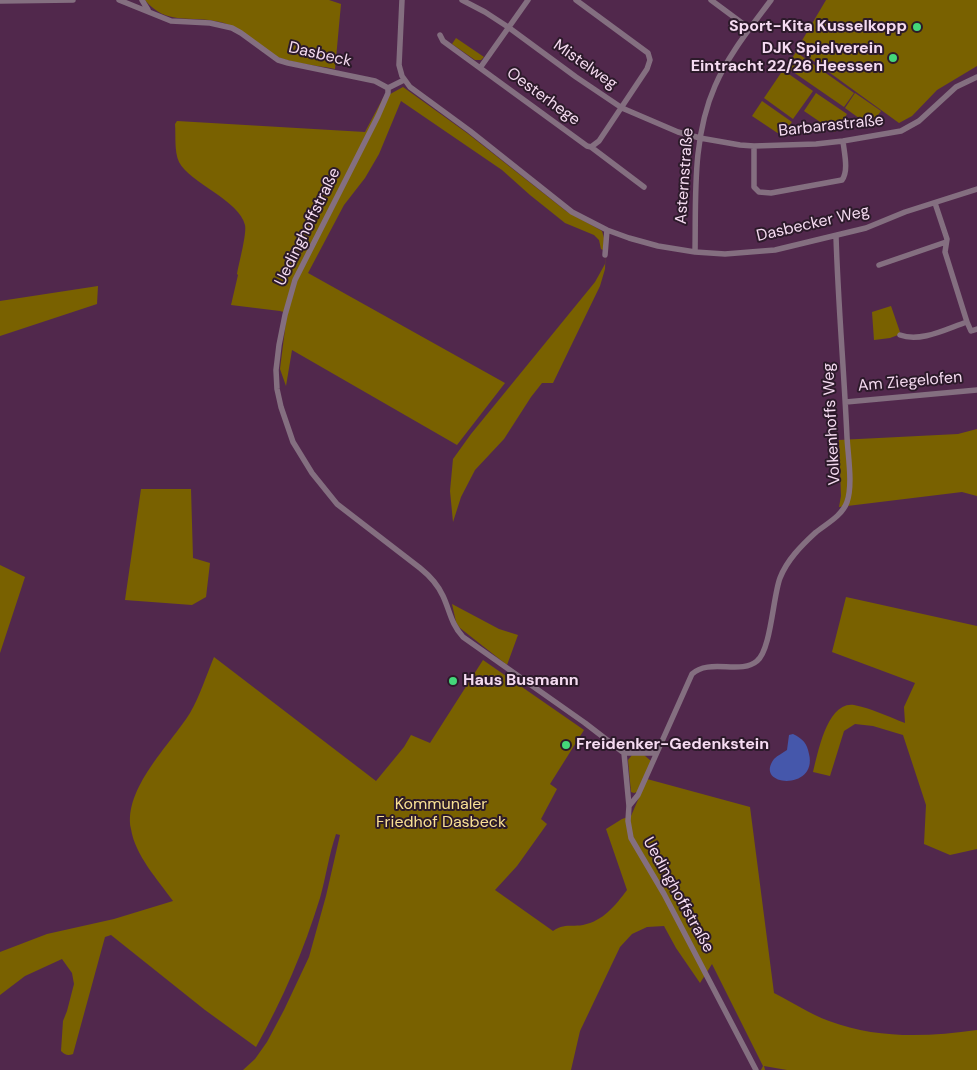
<!DOCTYPE html>
<html>
<head>
<meta charset="utf-8">
<style>
  body { margin:0 }
  canvas { display:block; background:#51284c }
</style>
</head>
<body>
<canvas width="977" height="1070"></canvas>
<script>
const context = document.querySelector('canvas').getContext('2d');
context.lineJoin = 'round';
function fillPath(path, color) {
  context.fillStyle = color;
  context.fill(path, 'evenodd');
}
function strokePath(path, color, width, dash) {
  context.strokeStyle = color;
  context.lineWidth = width;
  context.lineCap = dash ? 'butt' : 'round';
  context.setLineDash(dash || []);
  context.stroke(path);
}
function label(font, color, halo, rows, align = 'center') {
  context.font = font + ' "DM Sans",sans-serif';
  context.lineWidth = 4;
  context.setLineDash([]);
  context.textBaseline = 'middle';
  context.strokeStyle = halo;
  context.fillStyle = color;
  for (const [text, x, y, turn = 0] of rows) {
    context.save();
    context.translate(x, y);
    context.rotate((+turn || 0) * Math.PI / 180);
    context.textAlign = isNaN(turn) ? turn : align;
    if (halo) context.strokeText(text, 0, 0);
    context.fillText(text, 0, 0);
    context.restore();
  }
}
fillPath(new Path2D(`
  M 145,0 L 329,0 L 341,4 L 335,69 C 316,65 294,64 275,56 C 255,46 242,27 220,22 C 190,15 166,26 145,0 Z
  M 826,0 L 977,0 L 977,66 L 937,90 L 912,116 L 899,123 L 797,49 Z
  M 456,38 L 484,57 L 481,60 L 475,60 L 452,44 Z
  M 796,52 L 854,93 L 844,107 L 786,67 Z
  M 783,70 L 813,91 L 793,119 L 764,98 Z
  M 403,87 L 467,133 L 566,211 L 602,231 L 604,238 L 603,250 L 601,249 L 599,240 L 594,235 L 565,223 L 530,195 L 502,170 L 401,101 L 379,154 L 365,178 L 344,205 L 308,273 L 505,383 L 457,445 L 292,350 L 286,386 L 280,369 L 287,313 L 280,311 L 231,305 L 238,275 L 237,274 C 239,263 247,233 245,225 C 240,201 189,182 179,162 C 174,151 176,135 175,124 L 177,121 L 365,132 L 383,98 Z
  M 816,93 L 847,114 L 835,132 L 804,111 Z
  M 855,93 L 881,111 L 870,126 L 845,108 Z
  M 762,101 L 792,122 L 782,136 L 752,116 Z
  M 606,241 L 605,269 L 600,286 L 553,383 L 542,383 L 531,397 L 504,439 L 475,470 L 461,497 L 453,522 L 450,491 L 453,459 L 471,434 L 595,282 L 605,264 Z
  M 98,286 L 97,304 L 0,336 L 0,301 Z
  M 891,306 L 900,332 L 898,335 L 890,338 L 874,340 L 872,312 Z
  M 977,429 L 977,496 L 962,492 L 839,507 L 841,496 L 839,440 L 958,434 Z
  M 141,489 L 191,489 L 193,558 L 210,563 L 206,597 L 192,605 L 125,600 Z
  M 0,565 L 25,577 L 0,653 Z
  M 846,597 L 977,626 L 977,849 L 950,855 L 924,844 L 926,805 L 903,735 L 873,726 L 855,724 L 844,731 L 830,776 L 813,772 C 818,753 827,701 854,705 C 871,708 889,717 905,723 L 904,707 L 915,683 L 832,652 Z
  M 452,604 L 499,629 L 518,635 L 507,665 L 460,628 L 456,622 Z
  M 214,657 L 376,781 L 404,747 L 411,735 L 430,743 L 483,660 L 584,730 L 550,784 L 557,789 L 541,819 L 547,824 L 517,866 L 495,890 L 553,931 C 564,923 571,927 583,925 C 603,921 615,906 627,890 L 606,829 L 622,819 L 631,816 L 647,779 L 750,807 L 774,993 C 792,1002 810,1014 829,1021 C 877,1039 927,1037 977,1030 L 977,1070 L 787,1070 L 764,1066 L 765,1070 L 761,1070 L 763,1066 L 712,964 L 700,983 L 676,948 L 664,926 L 647,927 L 632,934 L 620,947 L 580,1031 L 571,1070 L 243,1070 L 255,1059 L 267,1042 L 284,1010 L 309,957 L 326,896 L 340,835 L 336,834 C 329,854 326,877 320,898 C 304,950 283,999 256,1047 L 205,1010 L 111,935 L 105,937 L 73,1054 C 68,1056 65,1055 61,1051 L 63,1021 L 67,1011 L 74,984 L 72,973 L 62,959 L 25,976 L 0,995 L 0,952 L 47,934 L 114,919 L 173,901 C 158,880 135,855 131,829 C 123,789 170,745 190,713 C 200,696 206,676 214,657 Z
  M 632,755 L 644,755 L 651,761 L 637,792 L 634,793 L 631,792 L 628,760 Z`), '#796100');
fillPath(new Path2D(`
  M 793,734 C 803,739 807,743 809,754 C 818,791 753,787 774,759 C 778,755 783,753 787,750 L 789,735 Z`), '#4557ab');
strokePath(new Path2D(`
  M 119,0 L 171,21 L 210,23 L 232,28 L 241,33 L 278,60 L 288,63 L 375,81 L 388,88
  M 142,0 L 148,10
  M 402,0 L 399,65 L 402,76 L 410,87 L 470,131 L 572,212 L 607,230 L 629,238 L 658,246 L 695,252 L 725,254 L 775,250 L 866,228 L 905,212 L 977,189
  M 462,0 L 485,12 L 508,27 L 576,77 L 622,108 L 678,132 L 700,138 L 740,145 L 754,146 L 816,144 L 843,141 L 901,131 L 919,121 L 956,87 L 977,77
  M 528,0 L 480,68 L 587,146 L 591,147 L 599,141 L 647,69 L 650,60 L 648,53 L 576,0
  M 711,0 L 750,29
  M 0,1 L 73,0
  M 440,35 L 443,41 L 480,68
  M 388,88 L 388,93 L 378,116 L 295,280 L 285,315 L 279,345 L 276,370 L 277,389 L 281,407 L 293,442 L 312,473 L 337,504 L 420,568 C 430,576 438,585 443,596 C 450,611 451,624 463,637 L 585,723 L 624,753 L 629,806 L 628,821 L 631,838 L 664,894 L 756,1070
  M 388,88 L 404,80
  M 754,146 L 754,187 L 759,192 L 771,193 L 842,180 C 849,171 844,152 843,141
  M 591,147 L 644,187
  M 935,203 L 947,239 L 945,252 L 967,322 L 971,331 L 977,329
  M 695,252 C 696,197 692,138 715,86 C 728,55 751,27 771,0
  M 605,255 L 607,230
  M 879,265 L 946,242
  M 900,335 C 921,343 948,328 967,322
  M 846,402 L 977,390
  M 624,753 L 656,753
  M 629,806 L 638,795 L 692,674 C 709,658 741,675 757,661 C 771,650 773,596 780,578 C 787,560 801,546 815,533 C 826,524 842,516 847,502 C 853,485 848,456 847,437 C 844,370 838,303 836,236`), '#846f80', 5.5);
for (const [x, y, r, color] of [
  [917,27,5,"#44d77a"],
  [893,58,5,"#44d77a"],
  [453,681,5,"#44d77a"],
  [566,745,5,"#44d77a"]
]) {
  const dot = new Path2D();
  dot.arc(x, y, r, 0, 2 * Math.PI);
  context.fillStyle = color;
  context.fill(dot);
  strokePath(dot, '#2c1a2a', 2);
}
label('bold 16px', '#f5dbf1', '#2c1a2a', [
  ["Sport-Kita Kusselkopp",907,27],
  ["DJK Spielverein",883,49],
  ["Eintracht 22/26 Heessen",883,67],
  ["Haus Busmann",463,681,"left"],
  ["Freidenker-Gedenkstein",576,745,"left"]
], 'right');
label('16px', '#f5dbf1', '#2c1a2a', [
  ["Dasbeck",320,55,13],
  ["Mistelweg",585,65,35],
  ["Oesterhege",543,97,36],
  ["Barbarastraße",831,126,-6],
  ["Asternstraße",685,176,-86],
  ["Dasbecker Weg",813,224,-13],
  ["Uedinghoffstraße",308,227,-64],
  ["Am Ziegelofen",910,382,-5],
  ["Volkenhoffs Weg",832,424,-93],
  ["Uedinghoffstraße",678,895,61]
]);
label('16px', '#f9e094', '#2c1a2a', [
  ["Kommunaler",441,805],
  ["Friedhof Dasbeck",441,823]
]);
</script>
</body>
</html>
